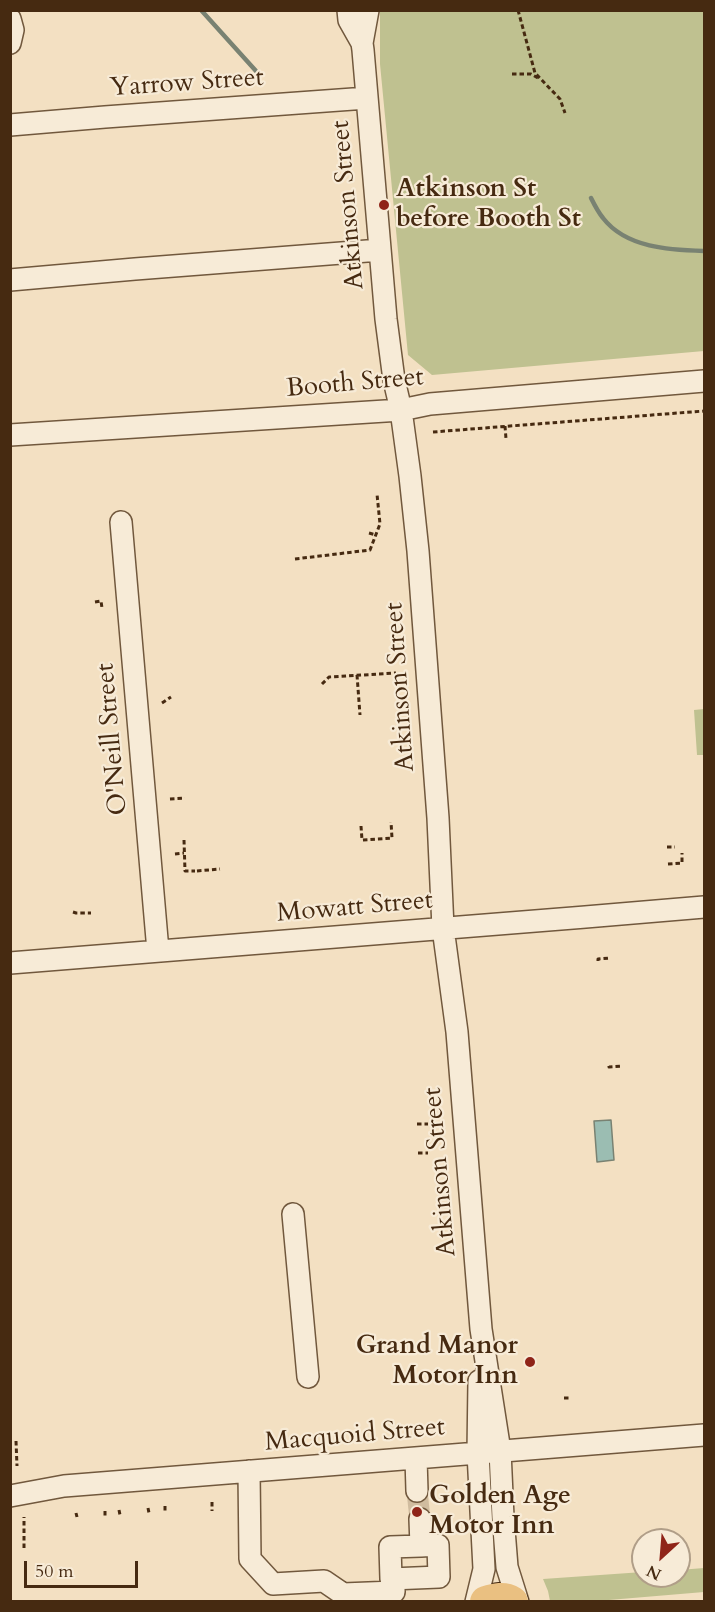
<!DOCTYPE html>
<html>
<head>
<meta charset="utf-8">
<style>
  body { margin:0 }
  #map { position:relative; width:715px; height:1612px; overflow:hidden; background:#f3e0c2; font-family:Cardo,serif }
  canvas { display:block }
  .frame { position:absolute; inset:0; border:12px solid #462a11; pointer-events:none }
  .north { position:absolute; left:631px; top:1528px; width:60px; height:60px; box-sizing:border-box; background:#f7ebd7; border:2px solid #b09e88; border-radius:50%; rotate:206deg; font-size:16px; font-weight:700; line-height:24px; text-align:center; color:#462a11 }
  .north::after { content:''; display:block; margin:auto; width:21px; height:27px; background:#8f2418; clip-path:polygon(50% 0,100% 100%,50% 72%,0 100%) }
  .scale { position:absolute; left:24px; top:1561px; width:114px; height:27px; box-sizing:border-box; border:3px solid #462a11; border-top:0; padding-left:8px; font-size:18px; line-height:21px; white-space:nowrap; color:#462a11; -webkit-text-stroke:4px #f7ebd7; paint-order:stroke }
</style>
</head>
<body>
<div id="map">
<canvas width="715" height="1612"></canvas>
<div class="frame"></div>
<div class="north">N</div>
<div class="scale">50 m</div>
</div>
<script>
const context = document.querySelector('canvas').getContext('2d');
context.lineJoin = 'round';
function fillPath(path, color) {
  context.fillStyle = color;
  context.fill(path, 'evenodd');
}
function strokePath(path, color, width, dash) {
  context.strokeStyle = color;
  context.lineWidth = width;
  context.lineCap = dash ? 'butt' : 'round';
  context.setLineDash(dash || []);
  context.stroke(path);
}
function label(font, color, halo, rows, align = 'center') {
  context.font = font + ' Cardo,serif';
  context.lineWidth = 4.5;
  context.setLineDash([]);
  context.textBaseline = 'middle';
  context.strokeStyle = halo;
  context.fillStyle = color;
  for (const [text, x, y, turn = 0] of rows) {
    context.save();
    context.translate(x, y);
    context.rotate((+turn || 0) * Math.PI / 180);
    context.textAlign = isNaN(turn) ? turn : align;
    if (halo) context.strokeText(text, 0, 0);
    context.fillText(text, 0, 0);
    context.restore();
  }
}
fillPath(new Path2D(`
  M 380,11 L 704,11 L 704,351 L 432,375 L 408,355 L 380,64 Z
  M 704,709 L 704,755 L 697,755 L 694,710 Z
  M 704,1568 L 704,1592 L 597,1601 L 550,1601 L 548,1591 L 543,1579 L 643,1572 L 643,1576 L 679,1576 L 679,1570 Z`), '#bfc190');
const water = new Path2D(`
  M 611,1120 L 614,1160 L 597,1162 L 594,1121 Z`);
fillPath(water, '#9bbdb2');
strokePath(water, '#798272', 1.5);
strokePath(new Path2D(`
  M 201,10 L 256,71
  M 591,198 C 594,204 598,212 603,218 C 626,248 670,250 704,251`), '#798272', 4.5);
strokePath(new Path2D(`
  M 417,1491 L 420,1519`), '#d0bc9f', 21, [21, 10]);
const minor = new Path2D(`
  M 348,10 L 349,20 L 362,43
  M 368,10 L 362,43 L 363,50 L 386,319 L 394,380 L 401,410 L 410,476 L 418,551 L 438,818 L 443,928 L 457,1032 L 481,1329 L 500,1451 L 503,1517 L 507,1567 L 518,1602
  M 10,19 L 13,30 L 10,43
  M 10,125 L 105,117 L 367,98
  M 10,280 L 135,269 L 380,250
  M 10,435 L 401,410 L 430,404 L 704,381
  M 121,522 L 158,951
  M 10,963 C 242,944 473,927 704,907
  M 293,1214 L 308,1377
  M 416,1458 L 417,1491
  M 249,1471 L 250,1559 L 273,1584 L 324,1581 L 343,1594 L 394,1592 L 394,1579
  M 10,1496 L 64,1486 L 704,1435
  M 420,1519 L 421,1546 L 438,1545 L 439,1577 L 391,1579 L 390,1547 L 421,1546
  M 476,1602 L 484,1569 L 478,1453 L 479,1381`);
const highway = new Path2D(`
  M 486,1602 C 495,1599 504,1597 512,1602`);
strokePath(minor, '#71583d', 24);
strokePath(highway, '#462a11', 34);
strokePath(new Path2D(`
  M 518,10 L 535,73 L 560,99 L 565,113
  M 512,74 L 531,74 L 538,78
  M 505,426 L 506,439
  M 433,432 L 704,411
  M 369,533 L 376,535
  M 295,559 L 370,550 L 380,524 L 377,494
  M 95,602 L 101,601 L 102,608
  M 357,675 L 360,715
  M 322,684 L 329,677 L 396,673
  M 162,703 L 171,697
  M 170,799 L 185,798
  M 361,826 L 362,840 L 392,838 L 391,822
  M 184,840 L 185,871 L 195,871
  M 667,847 L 675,847
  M 175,854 L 184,853
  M 668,864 L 682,863 L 682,853
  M 197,871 L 220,869
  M 73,912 L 76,913 L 91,913
  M 598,961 L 598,959 L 610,958
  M 609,1066 L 609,1067 L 622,1066
  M 417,1124 L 428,1124
  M 418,1153 L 428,1153
  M 564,1398 L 569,1398
  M 16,1441 L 17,1466
  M 212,1502 L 212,1511
  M 165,1506 L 165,1512
  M 148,1508 L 149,1513
  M 119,1510 L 120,1515
  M 105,1511 L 105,1516
  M 76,1513 L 77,1517
  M 24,1548 L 24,1517`), '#462a11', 3, [4.5, 3]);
strokePath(minor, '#f7ebd7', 21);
strokePath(highway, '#eac081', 32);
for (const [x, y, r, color] of [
  [384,205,6,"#8f2418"],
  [530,1362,6,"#8f2418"],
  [417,1512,6,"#8f2418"]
]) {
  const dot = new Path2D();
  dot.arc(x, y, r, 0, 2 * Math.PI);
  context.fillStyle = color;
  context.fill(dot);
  strokePath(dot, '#f7ebd7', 2);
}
label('26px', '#462a11', '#f7ebd7', [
  ["Yarrow Street",187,84,-4],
  ["Atkinson Street",349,205,-95],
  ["Booth Street",355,384,-5],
  ["Atkinson Street",401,687,-94],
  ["O'Neill Street",113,739,-95],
  ["Mowatt Street",355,908,-5],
  ["Atkinson Street",441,1172,-95],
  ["Macquoid Street",355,1436,-5]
]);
label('bold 26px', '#462a11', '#f7ebd7', [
  ["Atkinson St",396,190],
  ["before Booth St",396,220],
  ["Grand Manor",518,1347,"right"],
  ["Motor Inn",518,1377,"right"],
  ["Golden Age",429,1497],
  ["Motor Inn",429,1527]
], 'left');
</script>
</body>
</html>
